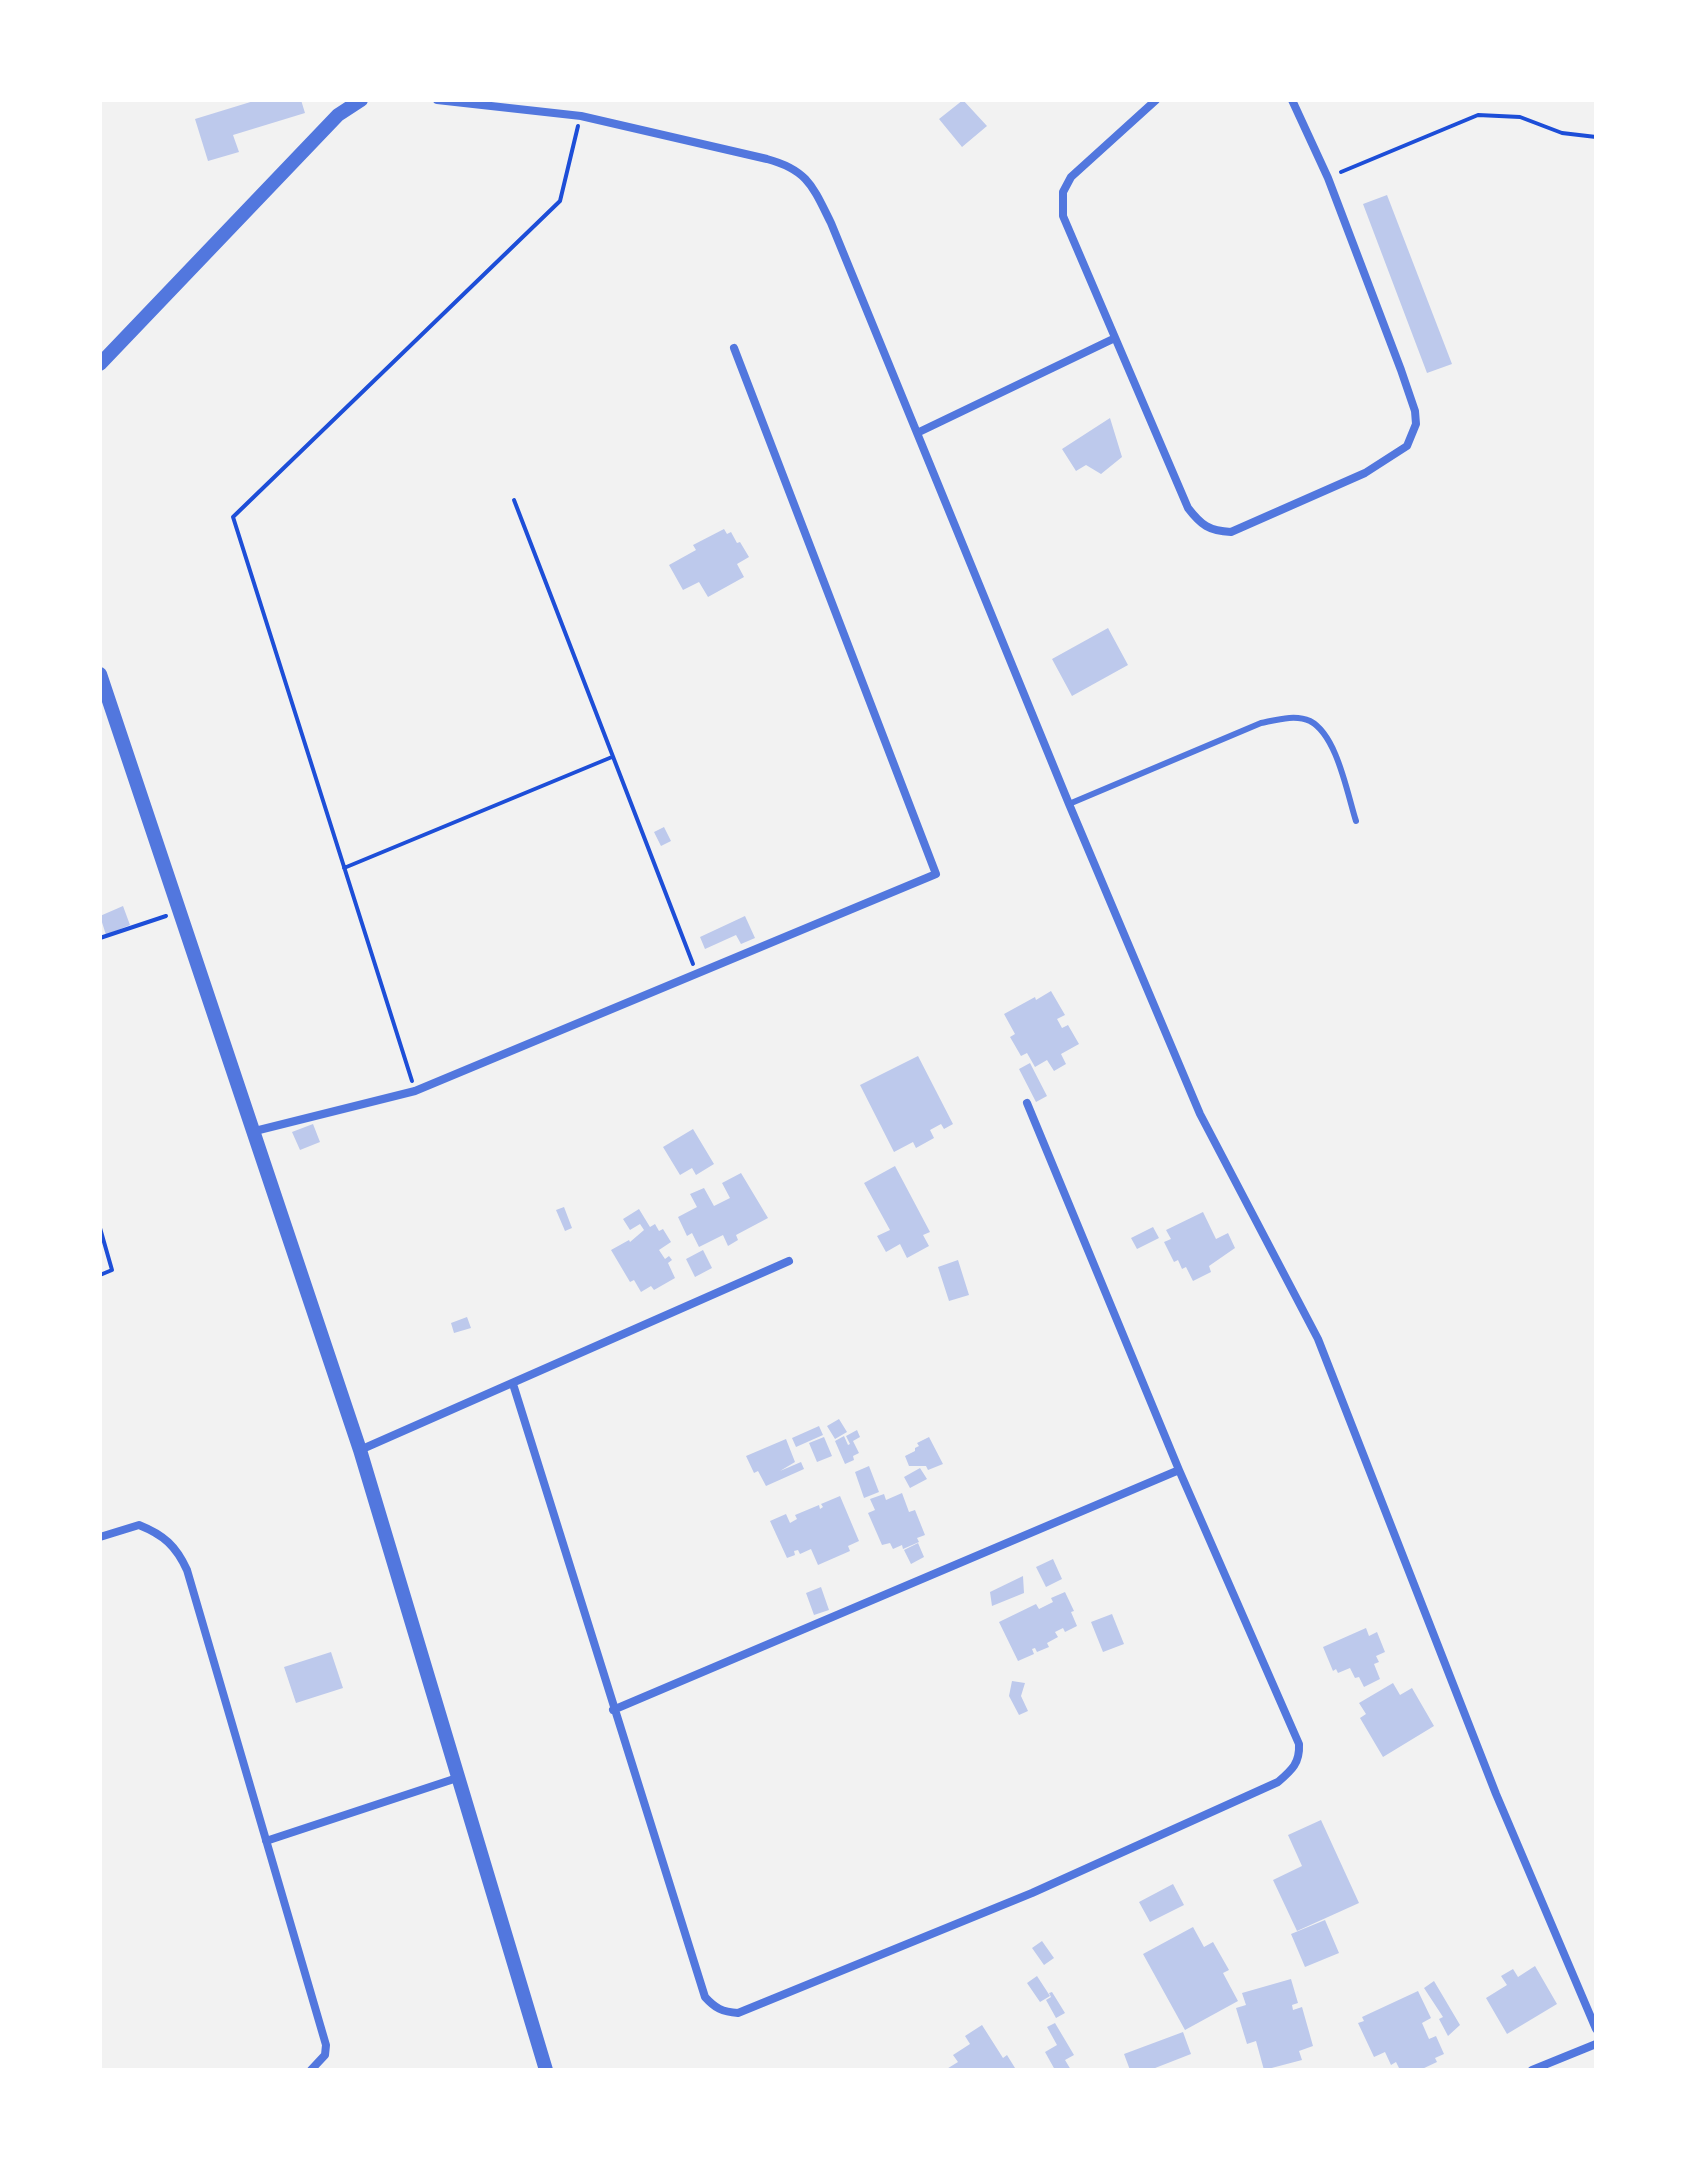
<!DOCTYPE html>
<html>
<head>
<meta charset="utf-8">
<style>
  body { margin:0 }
  #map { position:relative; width:1696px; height:2170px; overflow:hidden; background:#f2f2f2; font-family:Commissioner,sans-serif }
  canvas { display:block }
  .frame { position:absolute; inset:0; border:102px solid #fff; pointer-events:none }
</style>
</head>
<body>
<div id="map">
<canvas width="1696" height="2170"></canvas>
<div class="frame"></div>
</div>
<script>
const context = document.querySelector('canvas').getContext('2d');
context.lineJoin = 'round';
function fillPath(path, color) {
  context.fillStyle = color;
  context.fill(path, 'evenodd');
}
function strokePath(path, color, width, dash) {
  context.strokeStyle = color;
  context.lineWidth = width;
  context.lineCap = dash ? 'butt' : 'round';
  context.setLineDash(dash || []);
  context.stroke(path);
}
fillPath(new Path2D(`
  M 257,100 L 301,100 L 305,113 L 233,135 L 239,152 L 208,161 L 195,119 Z
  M 963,100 L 987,126 L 962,147 L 939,119 Z
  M 1387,195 L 1452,364 L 1427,373 L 1363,204 Z
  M 1110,418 L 1122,457 L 1101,474 L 1086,465 L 1076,471 L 1062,449 Z
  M 724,529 L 727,534 L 731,532 L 737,543 L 740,542 L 749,557 L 737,564 L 744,577 L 708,597 L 699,582 L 683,590 L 669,565 L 696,550 L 693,545 Z
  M 1108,628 L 1128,665 L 1072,696 L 1052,659 Z
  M 664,827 L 671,841 L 661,846 L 654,832 Z
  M 123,906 L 130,925 L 106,935 L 100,916 Z
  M 745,916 L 755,938 L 741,944 L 736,935 L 705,949 L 700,937 Z
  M 1051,991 L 1065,1015 L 1057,1019 L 1062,1028 L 1068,1025 L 1079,1044 L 1061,1054 L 1066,1064 L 1054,1071 L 1047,1060 L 1035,1067 L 1027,1053 L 1021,1056 L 1010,1037 L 1015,1034 L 1004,1014 L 1035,997 L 1036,1000 Z
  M 918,1056 L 953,1124 L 944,1129 L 941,1124 L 930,1130 L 934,1138 L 916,1148 L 913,1142 L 894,1152 L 860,1085 Z
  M 1030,1063 L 1047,1096 L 1036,1102 L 1019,1069 Z
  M 313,1124 L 320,1142 L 300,1150 L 292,1132 Z
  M 693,1129 L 714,1164 L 696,1175 L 692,1168 L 680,1175 L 663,1147 Z
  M 895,1166 L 930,1232 L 923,1235 L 929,1246 L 907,1258 L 900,1244 L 886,1252 L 877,1236 L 890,1230 L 864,1183 Z
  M 741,1173 L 768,1218 L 736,1235 L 738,1240 L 728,1246 L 723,1235 L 699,1247 L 692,1233 L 687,1236 L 678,1217 L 697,1207 L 690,1194 L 704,1188 L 714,1206 L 730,1198 L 722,1183 Z
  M 564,1207 L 572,1228 L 565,1231 L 556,1210 Z
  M 639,1209 L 650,1227 L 655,1224 L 659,1231 L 663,1229 L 671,1242 L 659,1250 L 665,1259 L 669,1256 L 672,1260 L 668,1263 L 675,1278 L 654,1290 L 651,1286 L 641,1292 L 634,1280 L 630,1282 L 611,1250 L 629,1240 L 630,1242 L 644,1230 L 640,1224 L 630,1230 L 623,1219 Z
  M 1203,1212 L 1216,1239 L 1228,1233 L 1235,1248 L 1209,1266 L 1211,1272 L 1193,1281 L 1186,1267 L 1182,1269 L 1178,1260 L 1174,1262 L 1164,1242 L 1171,1239 L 1166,1230 Z
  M 1153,1227 L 1159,1238 L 1137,1249 L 1131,1238 Z
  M 703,1250 L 712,1268 L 695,1277 L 686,1259 Z
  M 958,1260 L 969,1295 L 949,1301 L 938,1267 Z
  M 467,1317 L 471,1328 L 454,1333 L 451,1323 Z
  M 839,1419 L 847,1432 L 835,1439 L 827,1426 Z
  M 819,1426 L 823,1435 L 796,1447 L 792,1438 Z
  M 857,1430 L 860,1437 L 853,1441 L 859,1453 L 853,1456 L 854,1460 L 845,1464 L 835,1441 L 844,1436 L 848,1445 L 850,1444 L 846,1436 Z
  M 824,1437 L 832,1456 L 817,1462 L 809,1443 Z
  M 929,1437 L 943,1464 L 928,1470 L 926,1466 L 909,1466 L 905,1456 L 915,1451 L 915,1448 L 919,1446 L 917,1443 Z
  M 786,1439 L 795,1462 L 780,1471 L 801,1462 L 804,1469 L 766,1486 L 758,1471 L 754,1473 L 746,1456 Z
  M 869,1466 L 879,1492 L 864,1498 L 855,1472 Z
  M 920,1468 L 927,1479 L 910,1488 L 904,1477 Z
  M 902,1493 L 909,1512 L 915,1510 L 925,1535 L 917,1538 L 919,1542 L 903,1549 L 902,1545 L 893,1549 L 890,1543 L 882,1545 L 868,1513 L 875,1510 L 870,1499 L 884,1494 L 886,1500 Z
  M 840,1496 L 859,1541 L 848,1546 L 850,1551 L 818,1565 L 811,1549 L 800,1554 L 798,1550 L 794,1551 L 795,1555 L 787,1558 L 770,1521 L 786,1514 L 790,1523 L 797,1519 L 795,1515 L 819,1505 L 820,1509 L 823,1507 L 821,1504 Z
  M 918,1543 L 924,1557 L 911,1564 L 904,1550 Z
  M 1053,1559 L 1062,1579 L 1046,1587 L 1036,1567 Z
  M 1023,1576 L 1024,1593 L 992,1606 L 990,1592 Z
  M 821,1587 L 829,1610 L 814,1615 L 806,1593 Z
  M 1065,1592 L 1074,1611 L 1071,1612 L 1077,1626 L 1065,1632 L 1063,1628 L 1055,1632 L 1058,1637 L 1047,1643 L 1049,1647 L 1037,1652 L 1035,1648 L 1032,1649 L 1034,1654 L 1018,1661 L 999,1622 L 1036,1604 L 1039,1609 L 1053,1602 L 1051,1598 Z
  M 1112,1614 L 1124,1644 L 1103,1652 L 1091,1622 Z
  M 1366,1628 L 1369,1636 L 1377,1632 L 1385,1652 L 1376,1656 L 1379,1662 L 1374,1664 L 1380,1679 L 1364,1687 L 1359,1677 L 1355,1678 L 1350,1668 L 1338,1673 L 1336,1669 L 1333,1671 L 1323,1647 Z
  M 331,1652 L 343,1688 L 296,1703 L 284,1667 Z
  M 1012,1681 L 1025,1683 L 1021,1696 L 1028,1711 L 1019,1715 L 1009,1696 Z
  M 1393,1683 L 1400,1695 L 1412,1688 L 1434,1726 L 1383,1757 L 1360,1718 L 1366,1714 L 1359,1703 Z
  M 1321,1820 L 1359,1903 L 1297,1931 L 1273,1880 L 1302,1866 L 1288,1835 Z
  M 1173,1884 L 1184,1905 L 1150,1922 L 1139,1902 Z
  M 1325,1920 L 1339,1953 L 1305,1967 L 1291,1934 Z
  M 1193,1927 L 1204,1947 L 1213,1942 L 1229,1970 L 1223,1973 L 1238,2001 L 1185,2030 L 1143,1954 Z
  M 1042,1941 L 1054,1958 L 1044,1965 L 1032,1948 Z
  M 1535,1966 L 1557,2004 L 1507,2034 L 1486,1998 L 1507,1985 L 1501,1976 L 1513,1969 L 1518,1977 Z
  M 1037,1976 L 1050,1996 L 1040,2002 L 1027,1983 Z
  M 1291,1979 L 1298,2003 L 1292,2005 L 1293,2010 L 1302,2007 L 1313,2046 L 1299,2051 L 1302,2060 L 1264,2070 L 1256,2041 L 1247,2044 L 1236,2008 L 1246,2005 L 1242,1993 Z
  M 1434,1981 L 1460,2025 L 1448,2036 L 1439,2019 L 1443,2017 L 1424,1988 Z
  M 1418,1991 L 1431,2018 L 1422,2023 L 1429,2039 L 1436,2036 L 1444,2054 L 1435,2058 L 1437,2062 L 1420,2070 L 1400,2070 L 1396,2062 L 1391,2065 L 1385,2052 L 1374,2057 L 1358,2023 L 1364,2021 L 1362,2017 Z
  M 1052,1992 L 1065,2013 L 1056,2018 L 1046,2000 L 1051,1997 L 1049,1993 Z
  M 1055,2023 L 1074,2055 L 1065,2060 L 1071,2070 L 1055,2070 L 1045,2052 L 1057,2045 L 1047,2027 Z
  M 982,2025 L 1003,2058 L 1007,2055 L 1015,2068 L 1011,2070 L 945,2070 L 958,2062 L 953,2055 L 970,2044 L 965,2036 Z
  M 1183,2032 L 1191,2054 L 1150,2070 L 1130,2070 L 1124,2054 Z`), '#bdc9ec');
strokePath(new Path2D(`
  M 1341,172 L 1478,115 L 1520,117 L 1562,133 L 1596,137
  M 514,500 L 693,964
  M 344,868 L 612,757
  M 100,938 L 166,916
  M 412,1081 L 233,517 L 560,201 L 578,126
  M 100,1228 L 112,1270 L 100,1275`), '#1d4ed8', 4);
strokePath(new Path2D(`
  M 1069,804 L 1261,723 C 1276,720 1295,714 1310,721 C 1337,735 1347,793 1356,821`), '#5277de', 6);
strokePath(new Path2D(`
  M 437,100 L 581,116 L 767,159 C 808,170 813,187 831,223 L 1069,804 L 1200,1114 L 1318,1339 L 1496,1794 L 1596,2029
  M 1156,100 L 1071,177 L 1063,192 L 1063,216 L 1188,508 C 1201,525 1209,531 1231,532 L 1365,473 L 1407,446 L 1416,424 L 1415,411 L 1401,370 L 1328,178 L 1292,100
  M 917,433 L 1115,338
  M 255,1131 L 415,1091 L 936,874 L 734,348
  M 513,1384 L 705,1997 C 715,2008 722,2012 738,2013 L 1032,1893 L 1278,1782 C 1292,1770 1300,1763 1299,1744 L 1179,1470 L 1027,1103
  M 360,1450 L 789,1261
  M 100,1537 L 139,1525 C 164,1535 176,1546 187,1570 L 326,2045 L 325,2055 L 311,2070
  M 613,1710 L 1179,1470
  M 266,1841 L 457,1778
  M 1532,2070 L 1596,2044`), '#5277de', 8);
strokePath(new Path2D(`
  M 100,364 L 338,115 L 361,100
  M 100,674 L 360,1450 L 546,2070`), '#5277de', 14);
</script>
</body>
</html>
